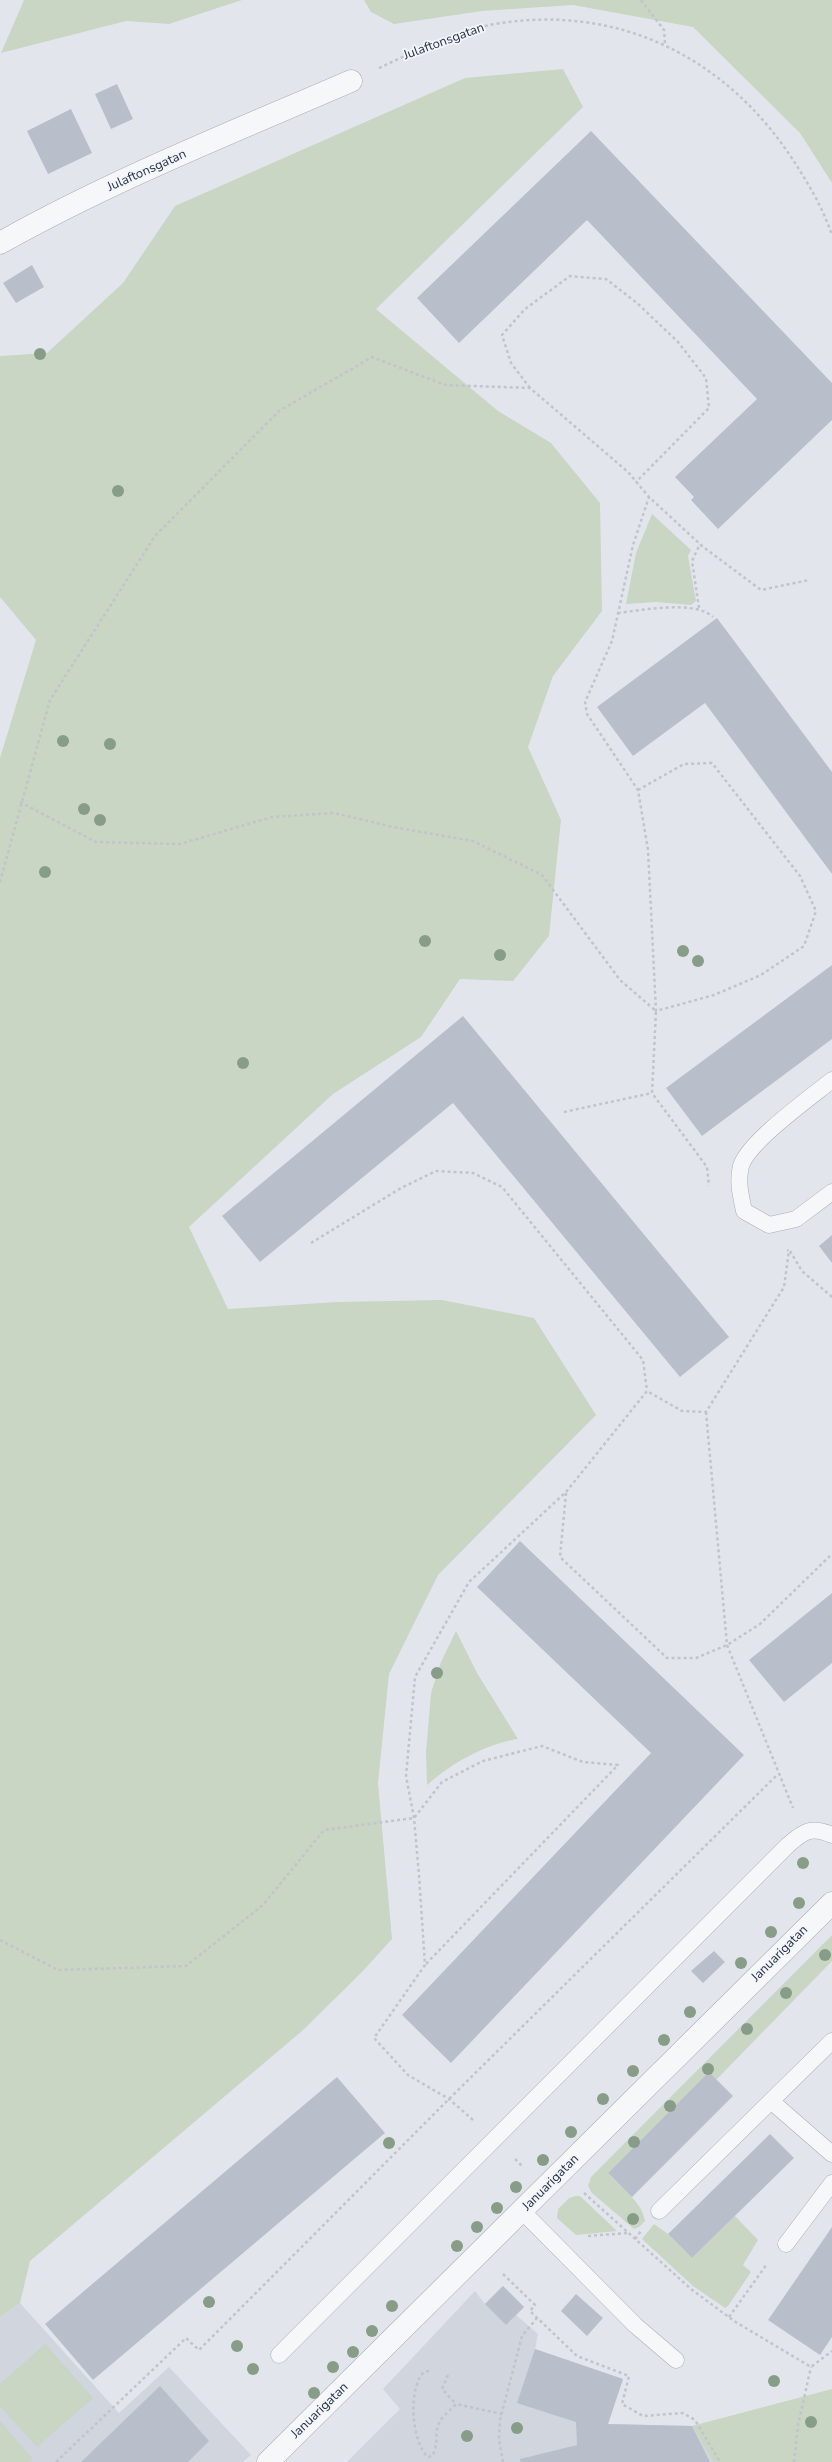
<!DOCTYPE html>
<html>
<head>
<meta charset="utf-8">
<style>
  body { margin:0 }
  canvas { display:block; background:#e2e6ec }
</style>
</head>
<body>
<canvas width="832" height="2462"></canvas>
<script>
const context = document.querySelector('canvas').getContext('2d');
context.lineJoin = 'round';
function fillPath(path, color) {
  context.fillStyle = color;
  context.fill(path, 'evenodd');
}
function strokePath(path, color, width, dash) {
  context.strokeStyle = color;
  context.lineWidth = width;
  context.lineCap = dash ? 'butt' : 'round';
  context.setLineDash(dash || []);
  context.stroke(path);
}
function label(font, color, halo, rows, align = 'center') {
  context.font = font + ' "Nunito Sans",sans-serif';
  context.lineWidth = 3.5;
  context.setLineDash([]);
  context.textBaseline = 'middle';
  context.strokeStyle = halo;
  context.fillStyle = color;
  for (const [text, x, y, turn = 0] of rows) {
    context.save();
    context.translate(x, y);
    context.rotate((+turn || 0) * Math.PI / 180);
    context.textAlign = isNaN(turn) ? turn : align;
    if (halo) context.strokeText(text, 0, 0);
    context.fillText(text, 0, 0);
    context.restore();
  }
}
fillPath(new Path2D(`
  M 503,2286 L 524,2307 L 516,2315 L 538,2334 L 535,2349 L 623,2379 L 608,2424 L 692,2426 L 713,2462 L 347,2462 L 400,2409 L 383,2389 L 475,2291 L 485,2304 Z
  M 20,2303 L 119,2413 L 169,2367 L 251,2455 L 243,2462 L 0,2462 L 0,2317 Z`), '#d0d5de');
fillPath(new Path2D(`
  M 24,0 L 242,0 L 169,24 L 126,21 L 1,53 Z
  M 364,0 L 832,0 L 832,183 L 800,133 L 693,27 L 573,5 L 482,11 L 394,24 L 371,12 Z
  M 563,69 L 583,107 L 376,309 L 498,411 L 551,443 L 600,503 L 602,611 L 553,676 L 528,747 L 561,820 L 549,936 L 513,981 L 460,979 L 421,1037 L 333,1094 L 189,1227 L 228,1309 L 337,1302 L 442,1300 L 534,1318 L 596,1415 L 438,1575 L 389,1674 L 378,1783 L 392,1939 L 361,1973 L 302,2031 L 30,2261 L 20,2303 L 0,2317 L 0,758 L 36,640 L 0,597 L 0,356 L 47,353 L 123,283 L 175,206 L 465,78 Z
  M 652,514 L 691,550 L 688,556 L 696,601 L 691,605 L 656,602 L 626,604 L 636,553 Z
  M 456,1631 L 477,1673 L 518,1739 C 485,1744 452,1763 427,1785 L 426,1752 L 431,1693 L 441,1662 Z
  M 832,1935 L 832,1961 L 716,2080 L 709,2073 L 608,2173 C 620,2187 642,2201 645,2221 L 639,2227 L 634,2229 L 592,2193 L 588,2186 L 591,2177 Z
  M 576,2196 L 580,2196 L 617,2231 L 576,2235 L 557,2218 L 558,2209 L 569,2198 Z
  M 735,2216 L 758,2240 L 743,2265 L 751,2272 L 728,2306 L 725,2308 L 693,2286 L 642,2239 L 654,2224 L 668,2234 L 692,2258 Z
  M 45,2344 L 93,2398 L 37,2447 L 0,2406 L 0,2384 Z
  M 832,2389 L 832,2462 L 713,2462 L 692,2426 Z
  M 0,2421 L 33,2459 L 30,2462 L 0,2462 Z`), '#c8d6c3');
fillPath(new Path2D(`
  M 117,84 L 133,119 L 111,129 L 95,94 Z
  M 71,109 L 92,153 L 48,174 L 27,131 Z
  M 591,131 L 832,383 L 832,420 L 718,529 L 691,500 L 694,497 L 675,477 L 757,399 L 587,220 L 459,343 L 417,298 Z
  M 32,265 L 44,287 L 16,303 L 3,283 Z
  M 717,618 L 832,772 L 832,874 L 705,703 L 633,756 L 597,707 Z
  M 832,965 L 832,1039 L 702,1136 L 666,1088 Z
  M 463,1016 L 729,1337 L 680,1377 L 453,1103 L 260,1262 L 222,1216 Z
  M 832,1235 L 832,1263 L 819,1246 Z
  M 520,1541 L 744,1755 L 451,2063 L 402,2015 L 651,1753 L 477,1587 Z
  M 832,1593 L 832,1663 L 784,1702 L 749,1660 Z
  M 714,1951 L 725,1962 L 703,1983 L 691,1971 Z
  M 709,2072 L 733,2096 L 632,2197 L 608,2173 Z
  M 337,2077 L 385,2133 L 93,2380 L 45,2324 Z
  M 770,2134 L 794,2158 L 692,2258 L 668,2234 Z
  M 832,2227 L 832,2337 L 820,2355 L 768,2320 Z
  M 503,2286 L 524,2307 L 506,2325 L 485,2304 Z
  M 576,2294 L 603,2318 L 587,2336 L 561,2311 Z
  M 535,2349 L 623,2379 L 608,2424 L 692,2426 L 710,2462 L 520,2462 L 520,2459 L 577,2445 L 576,2422 L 517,2403 Z
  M 160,2386 L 209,2441 L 188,2462 L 81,2462 Z`), '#b9bfca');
const lane = new Path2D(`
  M 832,1080 C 811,1097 748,1142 741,1166 C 737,1182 741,1196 744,1211 L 769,1225 L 796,1219 L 832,1192
  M 771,2101 L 832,2154
  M 659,2211 L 832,2041
  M 523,2212 L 635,2325 L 676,2360
  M 786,2244 L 832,2183
  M 279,2355 L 788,1845 C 804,1831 811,1826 832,1835`);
const street = new Path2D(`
  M 0,243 C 112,180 233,132 351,81
  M 268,2462 L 832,1903`);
strokePath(lane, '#a7adb7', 17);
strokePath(street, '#a7adb7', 23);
strokePath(new Path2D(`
  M 641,0 L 664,30 L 665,44
  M 379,68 C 416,51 455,31 495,24 C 619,3 728,58 795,163 C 810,186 823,209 832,235
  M 530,388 L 511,363 L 502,335 L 525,309 L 570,276 L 606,279 L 637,303 L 678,342 L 706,378 L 709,408 L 636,482
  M 699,608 L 692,561 L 700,544
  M 618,613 C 641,610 696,600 713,617
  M 638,790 L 684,764 L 712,763 L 800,876 L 816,911 L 804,946 L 761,975 L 714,995 L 656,1011 L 648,850 L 638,790 L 587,714 L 585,702 L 612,641 L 633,545 L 649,497
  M 20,802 L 96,842 L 180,844 L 272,817 L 334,813 L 393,827 L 473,841 L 542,875 L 620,980 L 656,1011 L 652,1093 L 707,1167 L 709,1186
  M 0,882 L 50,700 L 155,536 L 279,411 L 372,357 L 445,385 L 530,388 L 628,472 L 649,497 L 702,546 L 761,590 L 809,580
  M 564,1112 L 652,1093
  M 311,1243 L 401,1188 L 436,1171 L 473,1173 L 502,1187 L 643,1360 L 647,1391
  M 790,1251 L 802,1271 L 832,1297
  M 706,1412 L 727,1645 L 793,1808
  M 566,1493 L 560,1557 L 667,1658 L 696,1658 L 727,1645 L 760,1624 L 832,1554
  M 0,1940 L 58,1970 L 186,1966 L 263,1905 L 324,1830 L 414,1818 L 442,1782 L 483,1761 L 542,1746 L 583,1762 L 618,1765 L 425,1965
  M 473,2120 L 449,2099 L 408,2075 L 374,2038 L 425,1965 L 419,1875 L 414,1818 L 406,1776 L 415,1677 L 469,1582 L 566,1492 L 647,1391 L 682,1411 L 706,1412 L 784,1287 L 789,1251 L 787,1250
  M 515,2159 L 523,2167
  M 584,2193 L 691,2289 L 734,2321 L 811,2367 L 832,2351
  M 588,2236 L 627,2233
  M 635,2239 L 641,2231
  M 503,2274 L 535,2305 L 530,2311 L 577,2356 L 629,2376 L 622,2404 L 643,2416 L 683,2413 L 695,2420 L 720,2462
  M 729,2317 L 767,2264
  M 429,2371 L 424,2372 C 408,2387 411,2442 428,2457 L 432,2456 C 439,2445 434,2435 439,2423 C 442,2416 451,2410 456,2404 L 502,2414
  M 448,2375 L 442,2389 L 456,2404
  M 56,2462 L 186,2338 L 199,2350 L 449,2099 L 778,1774
  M 503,2462 L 499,2439 L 500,2420 L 522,2336 L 537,2318
  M 794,2462 L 798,2425 L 811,2367`), '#c1c4ca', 2.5, [3, 3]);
strokePath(lane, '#f6f7f9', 16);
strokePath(street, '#f6f7f9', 22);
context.fillStyle = '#889d87';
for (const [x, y] of [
  [40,354],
  [118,491],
  [63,741],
  [110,744],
  [84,809],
  [100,820],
  [45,872],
  [425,941],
  [683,951],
  [500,955],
  [698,961],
  [243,1063],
  [437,1673],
  [803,1863],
  [799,1903],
  [771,1932],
  [825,1955],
  [741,1963],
  [786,1993],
  [690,2012],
  [747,2029],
  [664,2040],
  [708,2069],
  [633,2071],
  [603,2099],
  [670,2106],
  [571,2132],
  [634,2142],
  [389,2143],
  [543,2160],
  [516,2187],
  [497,2208],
  [633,2219],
  [477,2227],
  [457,2246],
  [209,2302],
  [392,2306],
  [372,2331],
  [237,2346],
  [353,2352],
  [333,2367],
  [253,2369],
  [774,2381],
  [314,2393],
  [811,2422],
  [517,2428],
  [467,2436]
]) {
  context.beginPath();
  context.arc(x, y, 6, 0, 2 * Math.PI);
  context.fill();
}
label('13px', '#293345', '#f2f5f9', [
  ["Julaftonsgatan",444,42,-20],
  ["Julaftonsgatan",147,171,-24],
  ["Januarigatan",780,1954,-45],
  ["Januarigatan",551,2183,-45],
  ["Januarigatan",320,2411,-44]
]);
</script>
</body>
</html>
